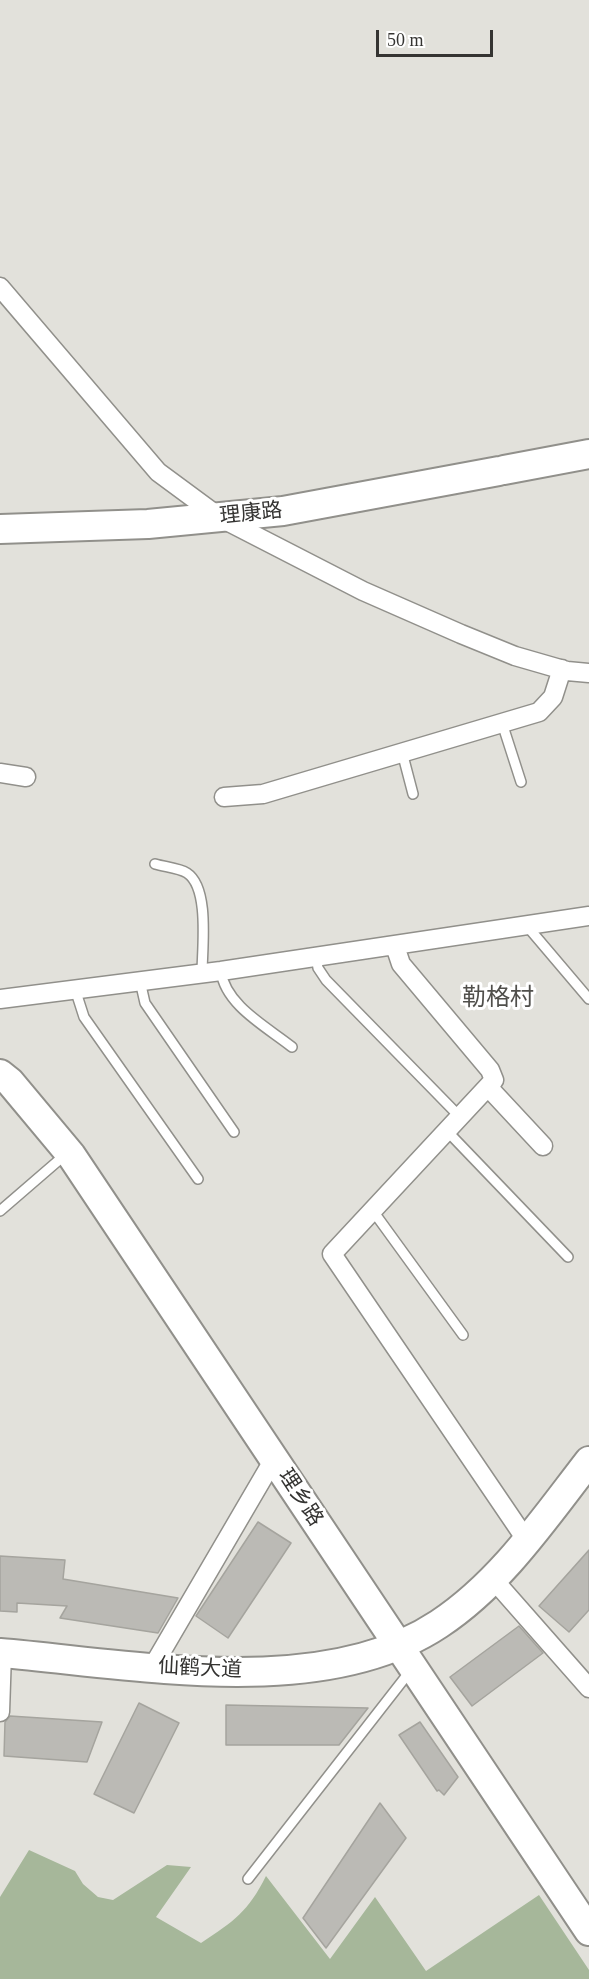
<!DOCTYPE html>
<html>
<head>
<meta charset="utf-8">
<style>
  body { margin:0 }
  #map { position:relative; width:589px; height:1979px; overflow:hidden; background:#e2e1db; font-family:"Times New Roman",serif }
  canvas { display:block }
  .scale { position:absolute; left:376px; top:30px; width:117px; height:27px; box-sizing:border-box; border:3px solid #353432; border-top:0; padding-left:8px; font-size:18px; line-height:21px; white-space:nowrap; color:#353432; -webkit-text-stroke:4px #fff; paint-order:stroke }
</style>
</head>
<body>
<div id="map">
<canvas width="589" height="1979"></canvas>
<div class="scale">50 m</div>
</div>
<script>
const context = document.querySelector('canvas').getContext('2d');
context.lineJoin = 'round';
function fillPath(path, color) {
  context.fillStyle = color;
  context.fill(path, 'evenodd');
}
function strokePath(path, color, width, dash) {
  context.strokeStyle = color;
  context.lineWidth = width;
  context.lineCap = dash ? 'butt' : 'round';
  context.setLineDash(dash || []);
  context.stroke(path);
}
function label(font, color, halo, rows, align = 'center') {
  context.font = font + ' "Times New Roman","Noto Sans SC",serif';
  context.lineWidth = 6;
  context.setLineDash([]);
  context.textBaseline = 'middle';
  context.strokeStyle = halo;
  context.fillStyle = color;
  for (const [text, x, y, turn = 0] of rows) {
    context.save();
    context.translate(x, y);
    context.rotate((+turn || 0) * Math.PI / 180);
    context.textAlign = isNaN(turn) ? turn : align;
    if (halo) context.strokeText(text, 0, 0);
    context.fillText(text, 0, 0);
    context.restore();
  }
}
fillPath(new Path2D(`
  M 29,1850 L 75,1871 L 83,1884 L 98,1897 L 113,1900 L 167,1865 L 191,1867 L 156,1917 L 201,1943 C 234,1921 248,1912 266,1876 L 330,1959 L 375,1897 L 426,1971 L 539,1895 L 589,1970 L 589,1979 L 0,1979 L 0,1897 Z`), '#a6b79a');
const building = new Path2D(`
  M 258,1522 L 291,1543 L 228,1638 L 196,1616 Z
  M 589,1550 L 589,1610 L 569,1632 L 539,1606 Z
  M 0,1556 L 65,1560 L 63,1579 L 178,1598 L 158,1633 L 60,1618 L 67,1606 L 17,1603 L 17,1612 L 0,1611 Z
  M 519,1626 L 543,1653 L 472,1706 L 450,1677 Z
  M 139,1703 L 179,1723 L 134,1813 L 94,1794 Z
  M 226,1705 L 368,1708 L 339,1745 L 226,1745 Z
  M 10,1716 L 102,1722 L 87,1762 L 4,1756 L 5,1722 Z
  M 420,1722 L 458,1777 L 444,1795 L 439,1790 L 437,1791 L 399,1735 Z
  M 380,1803 L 406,1838 L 326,1948 L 303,1918 Z`);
fillPath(building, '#bbbab5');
strokePath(building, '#a5a49e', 1.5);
const service = new Path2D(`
  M 502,723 L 521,782
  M 402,752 L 413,794
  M 155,864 C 165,867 179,868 187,873 C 210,888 202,949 202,974
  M 527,926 L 589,999
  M 316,957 L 318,968 L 326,980 L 461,1118
  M 221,971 C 225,1005 267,1027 292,1047
  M 140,981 L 145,1003 L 234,1132
  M 75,989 L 84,1017 L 198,1179
  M 448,1132 L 568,1257
  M 0,1211 L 66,1154
  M 373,1211 L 463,1335
  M 248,1879 L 411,1670`);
const minor = new Path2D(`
  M 0,287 L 158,472 L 219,517 L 363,591 L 461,634 L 515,656 L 567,671 L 589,673
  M 0,773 L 26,777
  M 224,797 L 263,794 L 539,712 L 553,697 L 562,669
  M 395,946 L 401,964 L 490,1070 L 494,1080 L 332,1254 L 527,1541
  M 0,999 L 221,971 L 589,916
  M 489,1088 L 543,1146
  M 493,1579 L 589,1688
  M 153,1666 L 274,1459
  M 0,1712 L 2,1653`);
const primary = new Path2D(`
  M 504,470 L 589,454
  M 0,529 L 148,524 L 283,511 L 499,471
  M 0,1074 L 10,1082 L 71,1155 L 589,1931
  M 0,1653 C 133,1664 322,1702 439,1624 C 501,1583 544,1519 589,1461`);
strokePath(service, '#91908b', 12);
strokePath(minor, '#91908b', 21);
strokePath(primary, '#91908b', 32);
strokePath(service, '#fff', 9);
strokePath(minor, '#fff', 18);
strokePath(primary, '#fff', 28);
label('21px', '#353432', '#fff', [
  ["理康路",251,514,-6],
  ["理乡路",300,1498,57],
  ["仙鹤大道",200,1669,3]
]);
label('24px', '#504f4b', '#fff', [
  ["勒格村",498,999]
]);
</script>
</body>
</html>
